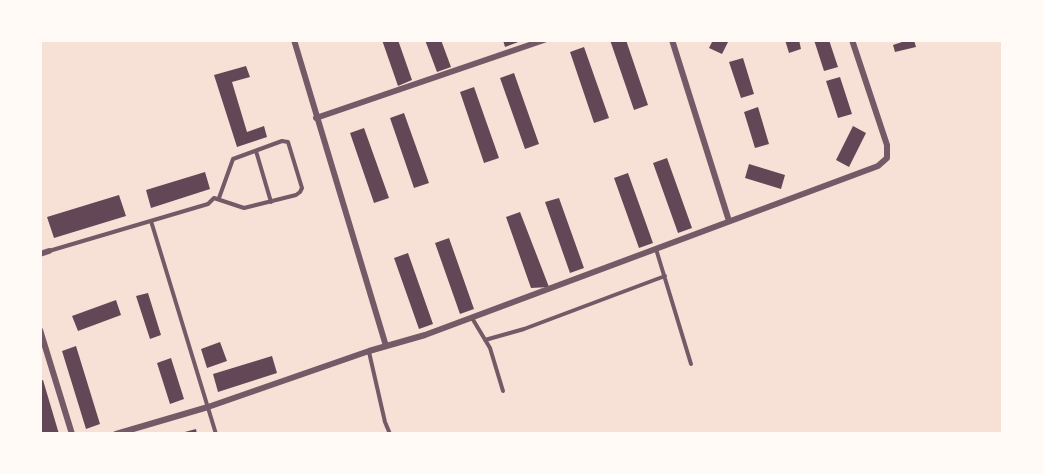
<!DOCTYPE html>
<html>
<head>
<meta charset="utf-8">
<style>
  body { margin:0 }
  #map { position:relative; width:1043px; height:474px; overflow:hidden; background:#f7e1d7; font-family:Raleway,sans-serif }
  canvas { display:block }
  .frame { position:absolute; inset:0; border:42px solid #fffaf5; pointer-events:none }
</style>
</head>
<body>
<div id="map">
<canvas width="1043" height="474"></canvas>
<div class="frame"></div>
</div>
<script>
const context = document.querySelector('canvas').getContext('2d');
context.lineJoin = 'round';
function fillPath(path, color) {
  context.fillStyle = color;
  context.fill(path, 'evenodd');
}
function strokePath(path, color, width, dash) {
  context.strokeStyle = color;
  context.lineWidth = width;
  context.lineCap = dash ? 'butt' : 'round';
  context.setLineDash(dash || []);
  context.stroke(path);
}
fillPath(new Path2D(`
  M 382,40 L 398,40 L 412,80 L 398,86 Z
  M 425,40 L 441,40 L 451,67 L 437,72 Z
  M 503,40 L 521,40 L 521,41 L 505,47 Z
  M 610,40 L 626,40 L 648,105 L 634,110 Z
  M 713,40 L 729,40 L 722,54 L 709,48 Z
  M 785,40 L 799,40 L 801,49 L 789,53 Z
  M 814,40 L 829,40 L 838,67 L 824,71 Z
  M 908,40 L 914,40 L 916,47 L 895,52 L 893,45 Z
  M 584,47 L 609,118 L 594,123 L 570,52 Z
  M 743,58 L 754,94 L 741,98 L 729,62 Z
  M 246,66 L 250,77 L 232,82 L 247,132 L 264,126 L 267,137 L 237,147 L 214,75 Z
  M 514,73 L 539,144 L 525,149 L 500,78 Z
  M 840,77 L 852,114 L 838,118 L 826,81 Z
  M 474,87 L 499,158 L 484,163 L 460,92 Z
  M 758,107 L 769,144 L 755,148 L 744,112 Z
  M 404,113 L 429,183 L 414,188 L 390,118 Z
  M 853,126 L 866,133 L 849,167 L 836,160 Z
  M 364,128 L 389,198 L 374,203 L 350,133 Z
  M 667,158 L 692,228 L 678,233 L 653,163 Z
  M 749,164 L 785,175 L 781,189 L 745,178 Z
  M 205,172 L 210,189 L 151,208 L 146,190 Z
  M 628,173 L 653,243 L 639,248 L 614,178 Z
  M 119,195 L 126,216 L 54,238 L 47,217 Z
  M 559,198 L 584,268 L 570,273 L 545,202 Z
  M 520,212 L 549,287 L 531,288 L 506,217 Z
  M 449,238 L 474,309 L 460,314 L 435,243 Z
  M 408,253 L 433,324 L 419,329 L 394,258 Z
  M 148,293 L 161,335 L 150,339 L 136,296 Z
  M 116,300 L 121,315 L 78,331 L 72,316 Z
  M 220,342 L 227,361 L 207,368 L 201,349 Z
  M 76,346 L 100,424 L 86,429 L 62,351 Z
  M 272,356 L 277,373 L 218,392 L 213,374 Z
  M 171,358 L 184,399 L 170,404 L 157,363 Z
  M 43,380 L 59,434 L 40,434 L 40,381 Z
  M 196,429 L 197,434 L 181,434 L 181,433 Z`), '#644757');
strokePath(new Path2D(`
  M 256,151 L 271,202
  M 151,221 L 216,434
  M 656,249 L 691,364
  M 49,251 L 208,204 L 214,198 L 244,208 L 296,195 L 300,192 L 302,188 L 288,142 L 282,141 L 233,159 L 219,198
  M 472,318 L 490,348 L 503,391
  M 485,340 L 524,329 L 665,276
  M 369,352 L 385,422 L 390,434`), '#755966', 4);
strokePath(new Path2D(`
  M 294,40 L 386,346
  M 672,40 L 729,221
  M 316,118 L 544,40
  M 40,254 L 49,251
  M 40,330 L 72,434
  M 116,434 L 208,407 L 369,351 L 425,335 L 878,166 L 887,158 L 887,145 L 852,40`), '#755966', 6);
</script>
</body>
</html>
